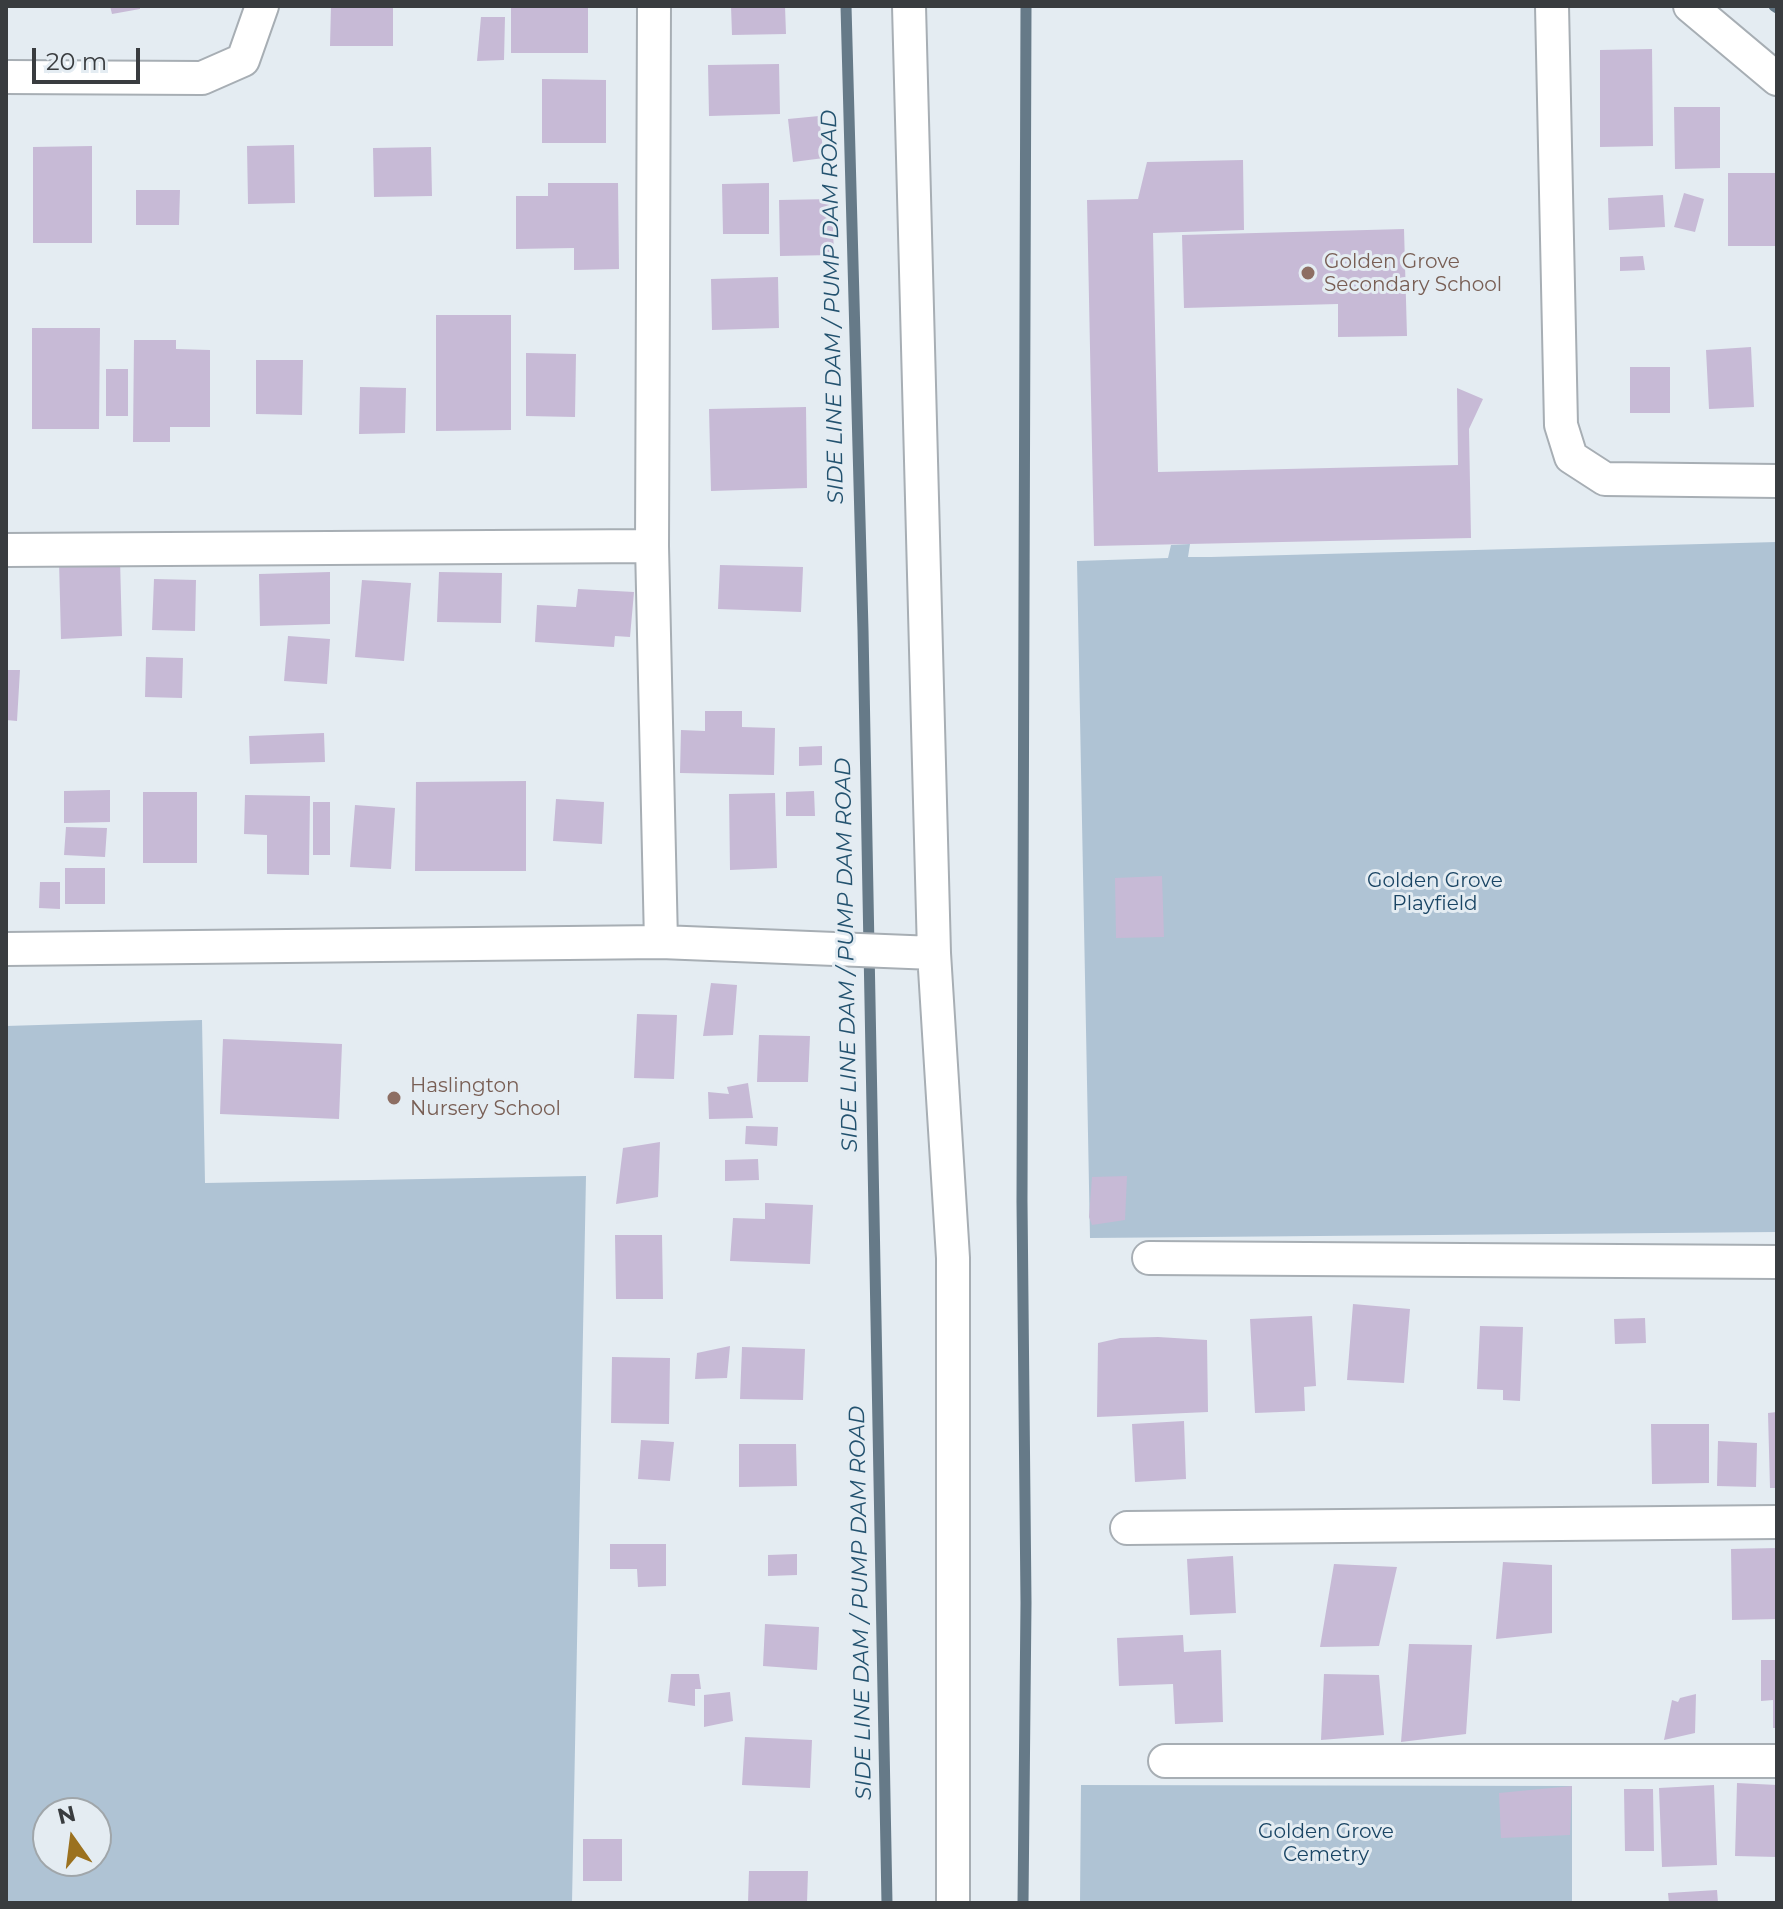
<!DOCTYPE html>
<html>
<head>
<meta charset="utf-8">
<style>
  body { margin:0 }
  #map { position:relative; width:1783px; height:1909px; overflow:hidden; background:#e4ecf2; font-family:Montserrat,sans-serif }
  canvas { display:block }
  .frame { position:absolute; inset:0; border:8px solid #393c3f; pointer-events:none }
  .north { position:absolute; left:32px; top:1797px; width:80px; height:80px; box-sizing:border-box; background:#e4ecf2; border:2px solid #a0a6aa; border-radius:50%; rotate:346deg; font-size:22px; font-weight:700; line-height:32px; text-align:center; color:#393c3f }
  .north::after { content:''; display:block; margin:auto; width:28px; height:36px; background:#9b711f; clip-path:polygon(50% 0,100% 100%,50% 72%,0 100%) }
  .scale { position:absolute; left:32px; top:48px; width:108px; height:36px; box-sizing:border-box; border:4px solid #393c3f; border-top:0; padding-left:10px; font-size:24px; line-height:28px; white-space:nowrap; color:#393c3f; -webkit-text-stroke:6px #e4ecf2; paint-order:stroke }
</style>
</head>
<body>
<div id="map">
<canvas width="1783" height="1909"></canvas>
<div class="frame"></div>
<div class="north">N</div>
<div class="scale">20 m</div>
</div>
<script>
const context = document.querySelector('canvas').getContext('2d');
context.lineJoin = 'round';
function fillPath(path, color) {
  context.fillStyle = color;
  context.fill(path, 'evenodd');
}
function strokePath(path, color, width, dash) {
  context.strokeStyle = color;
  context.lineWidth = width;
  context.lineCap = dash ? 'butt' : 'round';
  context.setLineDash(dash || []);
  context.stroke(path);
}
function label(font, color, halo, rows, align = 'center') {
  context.font = font + ' Montserrat,sans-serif';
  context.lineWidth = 6;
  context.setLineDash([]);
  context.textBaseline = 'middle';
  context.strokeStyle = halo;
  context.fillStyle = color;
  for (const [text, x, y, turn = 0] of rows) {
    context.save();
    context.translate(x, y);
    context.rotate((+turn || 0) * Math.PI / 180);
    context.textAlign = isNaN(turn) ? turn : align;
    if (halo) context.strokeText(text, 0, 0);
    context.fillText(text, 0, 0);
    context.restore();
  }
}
fillPath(new Path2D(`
  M 1777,542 L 1777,1232 L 1090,1238 L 1077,561 L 1168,558 L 1171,545 L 1190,544 L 1188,557 L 1211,557 Z
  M 202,1020 L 205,1183 L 586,1176 L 572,1903 L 6,1903 L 6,1026 ZM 48,1813 L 96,1813 L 96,1861 L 48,1861 Z
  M 1081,1785 L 1572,1786 L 1572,1903 L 1080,1903 Z`), '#afc3d4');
strokePath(new Path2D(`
  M 846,6 L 863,630 L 887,1903
  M 1774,6 L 1777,8
  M 1023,1903 L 1026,1603 L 1022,1201 L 1026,6`), '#667a88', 11);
fillPath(new Path2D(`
  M 110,6 L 140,6 L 140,9 L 112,14 Z
  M 331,6 L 393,6 L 393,46 L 330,46 Z
  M 511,6 L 588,6 L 588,53 L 511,53 Z
  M 731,6 L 785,6 L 786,34 L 732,35 Z
  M 481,17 L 505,17 L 504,60 L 477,61 Z
  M 1652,49 L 1653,146 L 1600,147 L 1600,50 Z
  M 779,64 L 780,114 L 709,116 L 708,65 Z
  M 542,79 L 606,80 L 606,143 L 542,143 Z
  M 1674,107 L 1720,107 L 1720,168 L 1675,169 Z
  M 819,116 L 824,158 L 793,162 L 788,119 Z
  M 294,145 L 295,203 L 248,204 L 247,146 Z
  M 92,146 L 92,243 L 33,243 L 33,147 Z
  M 431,147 L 432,196 L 374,197 L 373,148 Z
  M 1243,160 L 1244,230 L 1153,233 L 1158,472 L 1458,465 L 1457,388 L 1483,399 L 1469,429 L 1471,538 L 1094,546 L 1087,200 L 1138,199 L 1147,162 Z
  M 1728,173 L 1777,173 L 1777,246 L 1728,246 Z
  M 548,183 L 618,183 L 619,269 L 574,270 L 574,248 L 516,249 L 516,196 L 548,196 Z
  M 769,183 L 769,234 L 723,234 L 722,184 Z
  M 136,190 L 180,190 L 179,225 L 136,225 Z
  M 1684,193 L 1704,199 L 1695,232 L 1674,227 Z
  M 1663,195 L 1665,227 L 1609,230 L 1608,198 Z
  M 832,199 L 834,255 L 780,256 L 779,200 Z
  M 1404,229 L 1407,336 L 1338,337 L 1338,304 L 1184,308 L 1182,235 Z
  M 1643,256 L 1645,270 L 1620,271 L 1620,257 Z
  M 778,277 L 779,328 L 712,330 L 711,279 Z
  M 436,315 L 511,315 L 511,430 L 436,431 Z
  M 32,328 L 100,328 L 99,429 L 32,429 Z
  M 134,340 L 176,340 L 176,349 L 210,350 L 210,427 L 170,427 L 170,442 L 133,442 Z
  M 1751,347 L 1754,407 L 1709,409 L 1706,350 Z
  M 526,353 L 576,354 L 575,417 L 526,416 Z
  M 256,360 L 303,360 L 302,415 L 256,414 Z
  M 1630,367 L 1670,367 L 1670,413 L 1630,413 Z
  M 106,369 L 128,369 L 128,416 L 106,416 Z
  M 360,387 L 406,388 L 405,433 L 359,434 Z
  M 806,407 L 807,488 L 711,491 L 709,409 Z
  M 120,559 L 122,636 L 61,639 L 59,561 Z
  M 720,565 L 803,567 L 801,612 L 718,609 Z
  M 330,572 L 330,624 L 260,626 L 259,574 Z
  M 439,572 L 502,573 L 501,623 L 437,622 Z
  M 154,579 L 196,580 L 195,631 L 152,630 Z
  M 362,580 L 411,583 L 404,661 L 355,657 Z
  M 578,589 L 634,592 L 630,637 L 615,636 L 614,647 L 535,642 L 537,605 L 576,607 Z
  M 288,636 L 330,639 L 327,684 L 284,681 Z
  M 146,657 L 183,658 L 182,698 L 145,697 Z
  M 6,670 L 20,670 L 17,721 L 6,720 Z
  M 705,711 L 742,711 L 742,727 L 775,728 L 774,775 L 680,773 L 681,730 L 705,731 Z
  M 324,733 L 325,762 L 250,764 L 249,736 Z
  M 822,746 L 822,765 L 799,766 L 799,747 Z
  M 526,781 L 526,871 L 415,871 L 416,782 Z
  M 110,790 L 110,822 L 64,823 L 64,791 Z
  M 814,791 L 815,816 L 786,816 L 786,792 Z
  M 143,792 L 197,792 L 197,863 L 143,863 Z
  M 775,793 L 777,868 L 730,870 L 729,794 Z
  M 245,795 L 310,796 L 309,875 L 267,874 L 267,835 L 244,834 Z
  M 556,799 L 604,802 L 602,844 L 553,841 Z
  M 313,802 L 330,802 L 330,855 L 313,855 Z
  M 355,805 L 395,808 L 391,869 L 350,867 Z
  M 66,827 L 107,828 L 105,857 L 64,855 Z
  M 65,868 L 105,868 L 105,904 L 65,904 Z
  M 1162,876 L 1164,937 L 1116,938 L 1115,878 Z
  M 40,882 L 60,882 L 60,909 L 39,908 Z
  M 711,983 L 737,985 L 733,1035 L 703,1036 Z
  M 637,1014 L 677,1015 L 674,1079 L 634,1078 Z
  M 759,1035 L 810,1036 L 808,1082 L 757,1082 Z
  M 223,1039 L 342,1044 L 339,1119 L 220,1114 Z
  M 748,1083 L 753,1118 L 709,1119 L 708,1092 L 729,1094 L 727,1087 Z
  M 746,1126 L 778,1127 L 777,1146 L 745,1144 Z
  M 660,1142 L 658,1197 L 616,1204 L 623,1148 Z
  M 758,1159 L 759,1180 L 725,1181 L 725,1160 Z
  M 1127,1176 L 1125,1220 L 1092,1225 L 1089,1217 L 1092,1177 Z
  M 765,1203 L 813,1205 L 810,1264 L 730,1261 L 733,1218 L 765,1219 Z
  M 615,1235 L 662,1235 L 663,1299 L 616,1299 Z
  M 1353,1304 L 1410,1309 L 1404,1383 L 1347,1380 Z
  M 1312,1316 L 1316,1386 L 1304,1387 L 1305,1411 L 1255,1413 L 1250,1319 Z
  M 1645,1318 L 1646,1343 L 1615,1344 L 1614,1319 Z
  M 1480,1326 L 1523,1327 L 1520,1401 L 1503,1400 L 1503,1390 L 1477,1389 Z
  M 1158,1337 L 1207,1340 L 1208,1412 L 1097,1417 L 1098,1343 L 1120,1338 Z
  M 730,1346 L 727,1378 L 695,1379 L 697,1353 Z
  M 742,1347 L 805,1349 L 803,1400 L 740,1399 Z
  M 612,1357 L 670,1358 L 669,1424 L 611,1423 Z
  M 1777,1412 L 1777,1488 L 1770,1488 L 1768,1413 Z
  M 1184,1421 L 1186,1479 L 1135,1482 L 1132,1424 Z
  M 1651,1424 L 1709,1424 L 1709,1483 L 1652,1484 Z
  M 641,1440 L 674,1442 L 670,1481 L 638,1479 Z
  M 1718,1441 L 1757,1443 L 1756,1487 L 1717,1486 Z
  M 739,1444 L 796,1444 L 797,1486 L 739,1487 Z
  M 610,1544 L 666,1544 L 666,1586 L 638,1587 L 637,1569 L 610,1569 Z
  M 1777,1548 L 1777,1619 L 1732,1620 L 1731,1549 Z
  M 797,1554 L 797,1575 L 768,1576 L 768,1555 Z
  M 1233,1556 L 1236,1613 L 1190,1615 L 1187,1559 Z
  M 1503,1562 L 1552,1565 L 1552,1633 L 1496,1639 Z
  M 1334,1564 L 1397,1567 L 1379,1646 L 1320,1647 Z
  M 765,1624 L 819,1627 L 817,1670 L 763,1666 Z
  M 1183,1635 L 1184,1652 L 1221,1650 L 1223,1722 L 1175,1724 L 1173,1684 L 1119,1686 L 1117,1638 Z
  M 1409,1644 L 1472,1645 L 1466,1734 L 1401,1742 Z
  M 1761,1660 L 1777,1660 L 1777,1728 L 1773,1728 L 1773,1700 L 1761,1701 Z
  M 671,1674 L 699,1674 L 701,1689 L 695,1689 L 695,1706 L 668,1702 Z
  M 1324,1674 L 1379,1675 L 1384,1735 L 1321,1740 Z
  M 730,1692 L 733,1721 L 704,1727 L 704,1695 Z
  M 1696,1694 L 1695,1733 L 1664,1740 L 1672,1700 L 1678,1702 L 1680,1698 Z
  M 745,1737 L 812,1740 L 810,1788 L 742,1785 Z
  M 1737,1783 L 1777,1785 L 1777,1857 L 1735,1856 Z
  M 1714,1785 L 1717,1865 L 1662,1867 L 1659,1788 Z
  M 1572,1786 L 1570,1835 L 1501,1838 L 1499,1793 Z
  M 1624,1789 L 1653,1789 L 1654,1851 L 1625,1851 Z
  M 583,1839 L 622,1839 L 622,1881 L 583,1881 Z
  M 749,1871 L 808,1871 L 807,1903 L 748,1903 Z
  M 1717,1890 L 1718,1903 L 1669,1903 L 1668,1893 Z`), '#c7bad6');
const street = new Path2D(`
  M 654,6 L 652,546 L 661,942
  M 909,6 L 934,953 L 953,1258 L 953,1903
  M 1552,6 L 1561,425 L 1571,457 L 1605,479 L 1777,481
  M 1690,6 L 1777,79
  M 6,77 L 202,78 L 243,60 L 262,6
  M 6,550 L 652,546
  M 6,949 L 661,942 L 934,953
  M 1149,1258 L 1777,1262
  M 1127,1528 L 1777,1522
  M 1165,1761 L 1777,1761`);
strokePath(street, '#a7aeb4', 36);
strokePath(street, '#fff', 32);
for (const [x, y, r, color] of [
  [1308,273,8,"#8d6e63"],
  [394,1098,8,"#8d6e63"]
]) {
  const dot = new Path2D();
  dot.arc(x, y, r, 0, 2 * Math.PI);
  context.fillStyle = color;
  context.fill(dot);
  strokePath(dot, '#e4ecf2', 3);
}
label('20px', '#785e54', '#e4ecf2', [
  ["Golden Grove",1324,262],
  ["Secondary School",1324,285],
  ["Haslington",410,1086],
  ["Nursery School",410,1109]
], 'left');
label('20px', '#1a4564', '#e4ecf2', [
  ["Golden Grove",1435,881],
  ["Playfield",1435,904],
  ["Golden Grove",1326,1832],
  ["Cemetry",1326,1855]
]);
label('italic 22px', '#23526f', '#e4ecf2', [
  ["SIDE LINE DAM / PUMP DAM ROAD",833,307,-91],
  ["SIDE LINE DAM / PUMP DAM ROAD",847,955,-91],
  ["SIDE LINE DAM / PUMP DAM ROAD",861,1603,-91]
]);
</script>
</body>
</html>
